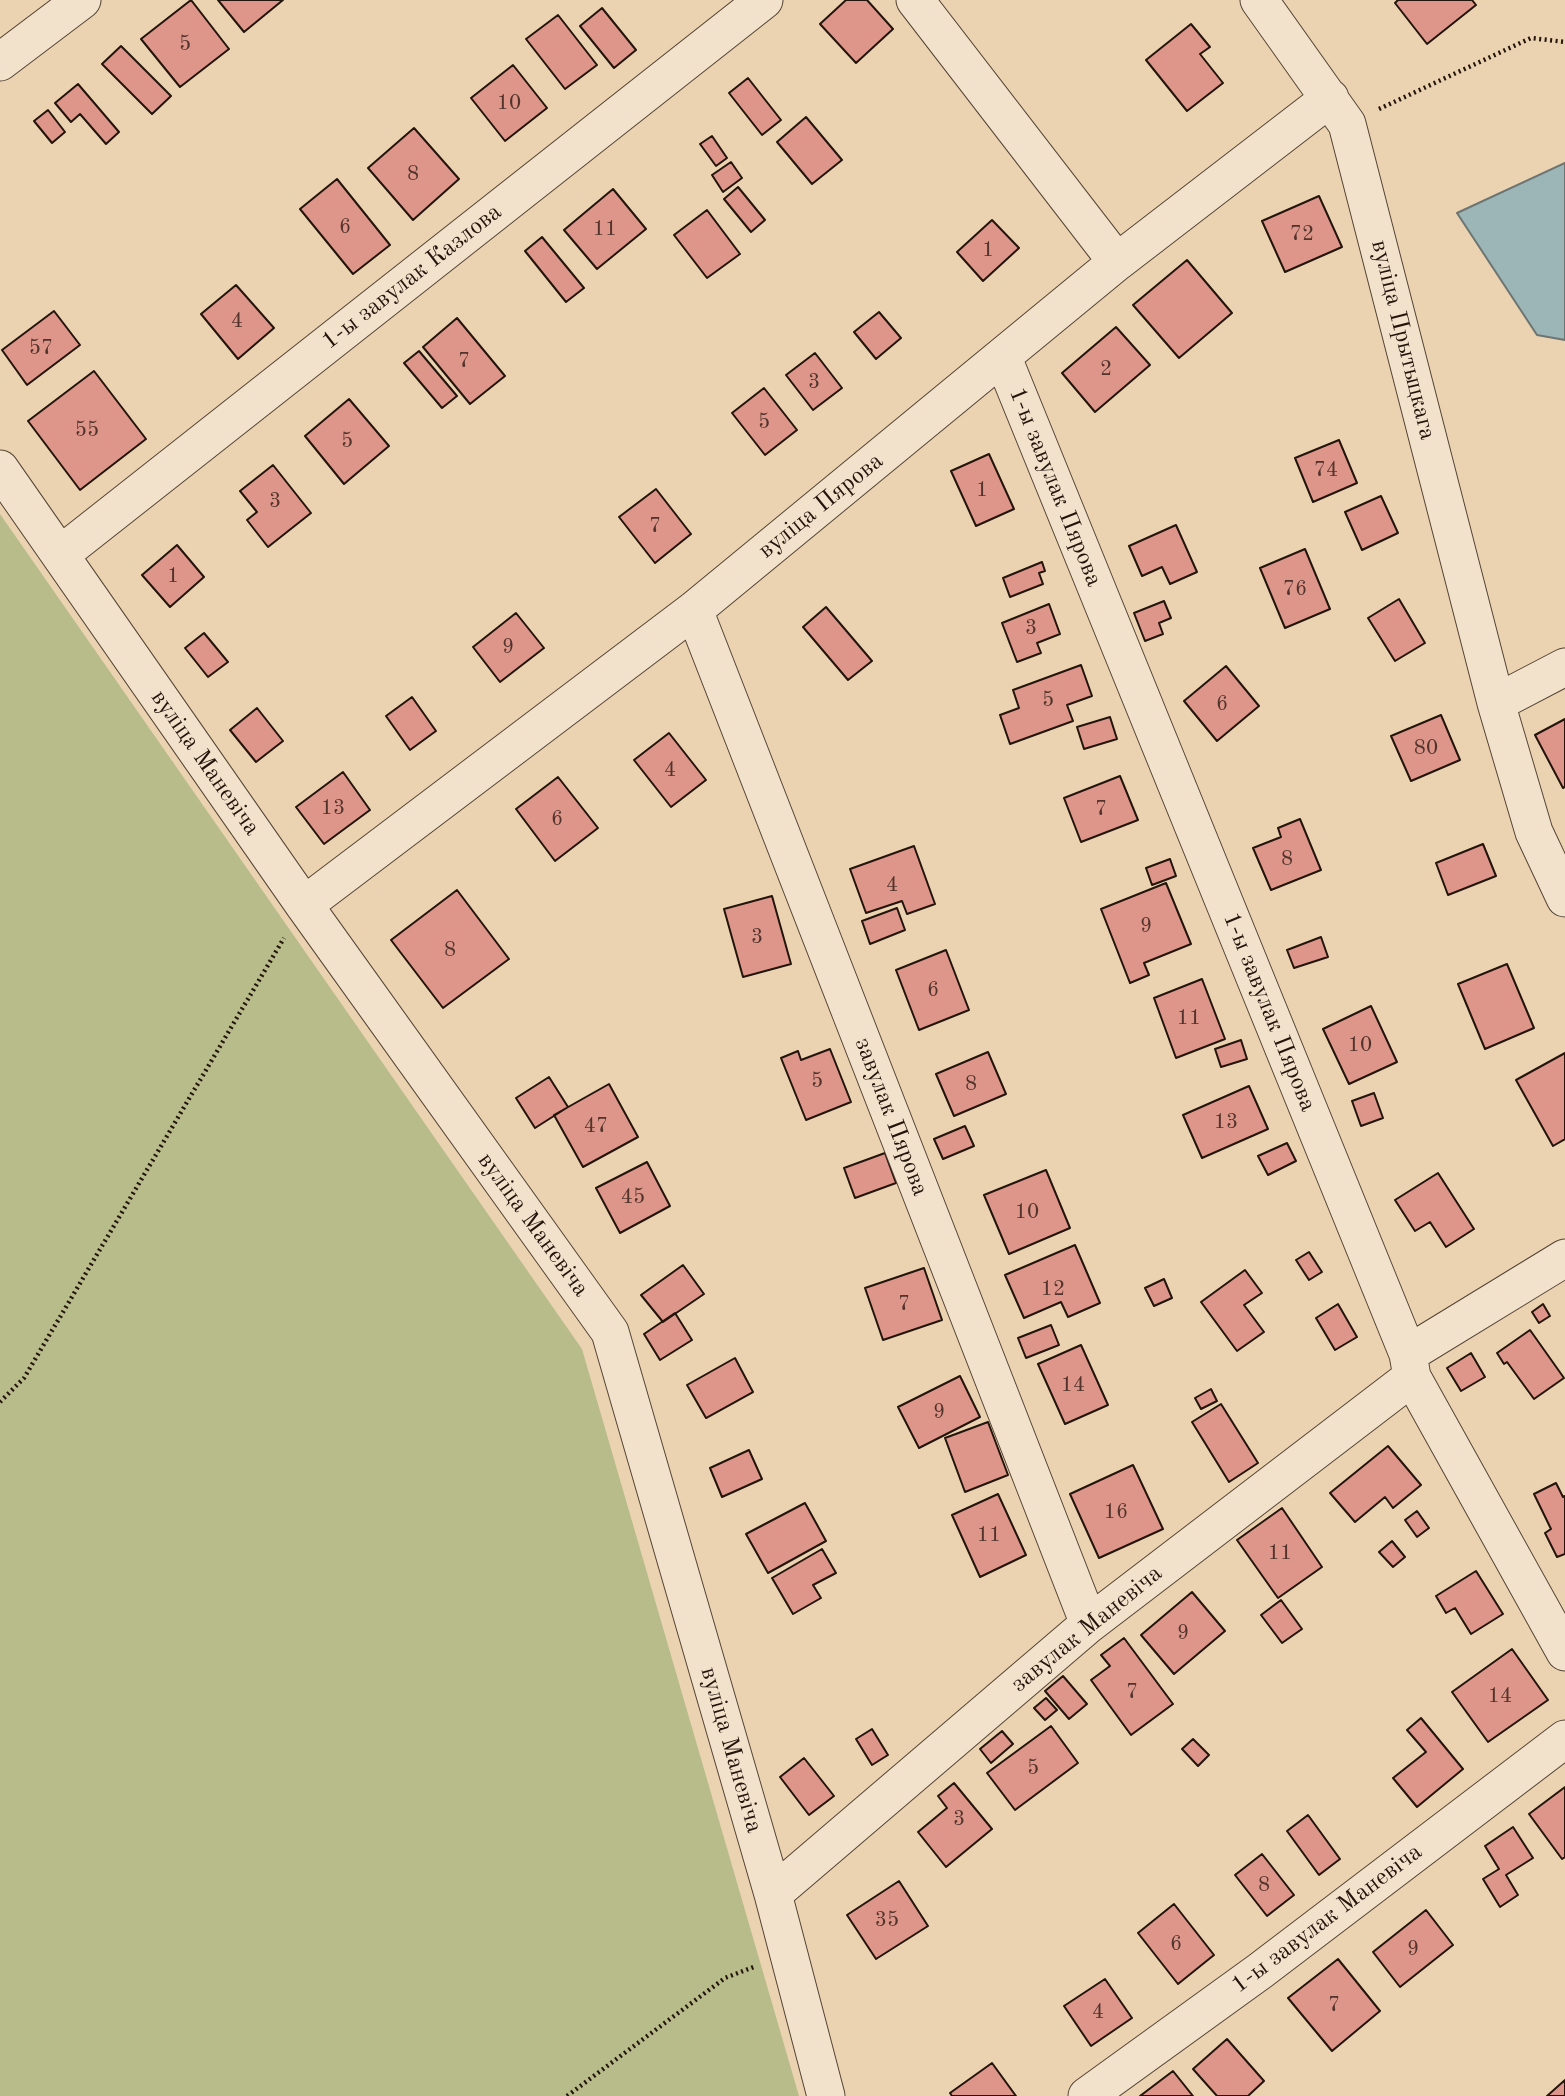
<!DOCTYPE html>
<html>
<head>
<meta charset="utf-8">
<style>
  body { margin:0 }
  canvas { display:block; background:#ebd3b1 }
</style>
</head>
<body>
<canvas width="1565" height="2096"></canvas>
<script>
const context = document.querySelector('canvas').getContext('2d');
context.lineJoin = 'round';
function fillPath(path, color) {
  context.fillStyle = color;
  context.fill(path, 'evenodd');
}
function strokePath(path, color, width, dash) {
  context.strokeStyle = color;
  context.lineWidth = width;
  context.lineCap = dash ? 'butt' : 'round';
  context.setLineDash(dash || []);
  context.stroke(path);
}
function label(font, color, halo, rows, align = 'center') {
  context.font = font + ' "Old Standard TT",serif';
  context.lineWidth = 6;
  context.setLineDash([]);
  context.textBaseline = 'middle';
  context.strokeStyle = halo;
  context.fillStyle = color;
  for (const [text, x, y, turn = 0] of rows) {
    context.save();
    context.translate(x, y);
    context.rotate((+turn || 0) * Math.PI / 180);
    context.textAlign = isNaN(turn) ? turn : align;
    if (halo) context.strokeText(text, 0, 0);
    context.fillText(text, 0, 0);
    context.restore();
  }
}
fillPath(new Path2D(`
  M 0,514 L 582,1349 L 799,2096 L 0,2096 Z`), '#b8bc8a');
const water = new Path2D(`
  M 1565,163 L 1565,340 L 1537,335 L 1457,213 Z`);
fillPath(water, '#9cb5b6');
strokePath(water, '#6c7572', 2);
const building = new Path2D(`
  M 191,0 L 229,49 L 180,87 L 141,39 Z
  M 218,0 L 283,0 L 244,32 Z
  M 846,0 L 867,0 L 893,29 L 856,63 L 820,24 Z
  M 1398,0 L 1472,0 L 1476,5 L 1427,44 L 1395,3 Z
  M 602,8 L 636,50 L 614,68 L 580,26 Z
  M 558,15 L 597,65 L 565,89 L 526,39 Z
  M 1191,24 L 1210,47 L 1200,54 L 1223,83 L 1187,111 L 1146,60 Z
  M 121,46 L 171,96 L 152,114 L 102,64 Z
  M 513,65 L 547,108 L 505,141 L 471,98 Z
  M 748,78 L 781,120 L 762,135 L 729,93 Z
  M 78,84 L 119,132 L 106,144 L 80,114 L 71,122 L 55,103 Z
  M 48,110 L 65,132 L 52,143 L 34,121 Z
  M 806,117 L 842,160 L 812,184 L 777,142 Z
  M 414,128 L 459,179 L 413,220 L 368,168 Z
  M 712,136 L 727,158 L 716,166 L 700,144 Z
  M 731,162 L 742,178 L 723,192 L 712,175 Z
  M 337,179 L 390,245 L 353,274 L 300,209 Z
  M 738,187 L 765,220 L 751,232 L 724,199 Z
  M 613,189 L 646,229 L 597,269 L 564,230 Z
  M 1319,196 L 1342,247 L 1285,272 L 1262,221 Z
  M 707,210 L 740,254 L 707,278 L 674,235 Z
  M 992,220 L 1019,248 L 983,281 L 957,252 Z
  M 542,237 L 584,288 L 566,302 L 525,251 Z
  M 1187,260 L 1232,313 L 1179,358 L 1133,305 Z
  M 236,285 L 274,328 L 238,359 L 201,314 Z
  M 54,311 L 80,345 L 27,385 L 2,350 Z
  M 879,312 L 901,338 L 876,359 L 854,332 Z
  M 457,318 L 505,376 L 470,404 L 423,347 Z
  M 1116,327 L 1150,365 L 1095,412 L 1062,373 Z
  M 419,351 L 457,396 L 442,408 L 404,363 Z
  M 815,353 L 842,388 L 813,410 L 786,375 Z
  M 94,371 L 146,439 L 80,490 L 28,421 Z
  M 764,388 L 797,430 L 765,455 L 732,413 Z
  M 349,399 L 389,446 L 344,484 L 305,436 Z
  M 1339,440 L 1357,483 L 1313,502 L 1295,458 Z
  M 989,454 L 1014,509 L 976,526 L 951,471 Z
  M 273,465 L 311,513 L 268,547 L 247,520 L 257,512 L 240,491 Z
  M 656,489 L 691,534 L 655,563 L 619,517 Z
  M 1381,496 L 1398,533 L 1362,550 L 1345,512 Z
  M 1176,525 L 1197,572 L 1170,584 L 1162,567 L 1142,576 L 1129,546 Z
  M 177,545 L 204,577 L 170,607 L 142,575 Z
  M 1305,549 L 1330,609 L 1285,628 L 1260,568 Z
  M 1042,562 L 1045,571 L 1039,573 L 1043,584 L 1010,597 L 1003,578 Z
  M 1399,599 L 1425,643 L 1395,661 L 1368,618 Z
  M 1164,601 L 1171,618 L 1159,623 L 1163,634 L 1145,641 L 1134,613 Z
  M 1049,604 L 1060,634 L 1037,643 L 1041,653 L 1017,662 L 1002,623 Z
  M 826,607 L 872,661 L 848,680 L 803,627 Z
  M 516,613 L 544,648 L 500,682 L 473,647 Z
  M 204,633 L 228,662 L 208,677 L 185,648 Z
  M 1081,665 L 1092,696 L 1067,705 L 1073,721 L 1010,744 L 1000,715 L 1019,708 L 1013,690 Z
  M 1226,666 L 1259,706 L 1217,741 L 1184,701 Z
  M 412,697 L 436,731 L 410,750 L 386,716 Z
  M 257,708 L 283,741 L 256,762 L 230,730 Z
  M 1441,715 L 1460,760 L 1411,781 L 1391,736 Z
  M 1110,717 L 1117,739 L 1084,749 L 1077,727 Z
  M 1565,719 L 1565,787 L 1563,788 L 1535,735 Z
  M 669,733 L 706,780 L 671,807 L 634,760 Z
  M 343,772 L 370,810 L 324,844 L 296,807 Z
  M 1120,776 L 1138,820 L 1081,842 L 1064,798 Z
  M 558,777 L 598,828 L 555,861 L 516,809 Z
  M 1300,819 L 1321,870 L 1271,890 L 1253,848 L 1281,837 L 1278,828 Z
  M 1483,844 L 1496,876 L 1448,895 L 1436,863 Z
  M 914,846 L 935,904 L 907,914 L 902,901 L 866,913 L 850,869 Z
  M 1170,859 L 1176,876 L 1152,885 L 1146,868 Z
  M 1166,883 L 1191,944 L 1144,963 L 1149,975 L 1130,983 L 1101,909 Z
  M 457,890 L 509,959 L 443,1008 L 391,940 Z
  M 772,896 L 791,964 L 743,977 L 724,909 Z
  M 897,908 L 905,930 L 870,944 L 862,921 Z
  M 1321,937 L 1328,957 L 1294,968 L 1287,950 Z
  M 946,950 L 969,1010 L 919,1030 L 896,970 Z
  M 1507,964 L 1534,1028 L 1485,1049 L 1458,984 Z
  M 1202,979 L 1225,1039 L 1176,1058 L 1154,998 Z
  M 1371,1006 L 1397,1062 L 1349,1084 L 1323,1029 Z
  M 1241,1040 L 1247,1059 L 1221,1067 L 1215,1049 Z
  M 830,1049 L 851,1102 L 806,1120 L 781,1058 L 798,1051 L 801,1060 Z
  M 988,1052 L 1006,1094 L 954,1116 L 936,1074 Z
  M 1565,1053 L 1565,1139 L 1553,1146 L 1516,1080 Z
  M 549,1077 L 568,1107 L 535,1128 L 516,1098 Z
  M 609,1084 L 638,1137 L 583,1167 L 554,1115 Z
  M 1249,1086 L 1268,1129 L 1202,1158 L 1183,1115 Z
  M 1374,1093 L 1383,1118 L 1361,1126 L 1352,1101 Z
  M 965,1126 L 974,1146 L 943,1159 L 934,1139 Z
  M 1287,1143 L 1296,1161 L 1268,1175 L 1258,1156 Z
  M 885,1153 L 896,1183 L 855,1198 L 844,1168 Z
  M 647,1162 L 670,1206 L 620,1233 L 596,1188 Z
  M 1046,1170 L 1070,1228 L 1009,1254 L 984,1195 Z
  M 1438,1173 L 1474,1229 L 1446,1247 L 1430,1222 L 1415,1231 L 1395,1200 Z
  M 1075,1245 L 1100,1303 L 1068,1317 L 1061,1302 L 1024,1318 L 1005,1275 Z
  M 1309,1252 L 1322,1272 L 1309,1280 L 1296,1260 Z
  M 683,1265 L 704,1294 L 663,1322 L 641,1295 Z
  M 924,1268 L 942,1320 L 883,1340 L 865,1288 Z
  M 1245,1270 L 1262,1293 L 1244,1305 L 1264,1332 L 1237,1351 L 1201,1302 Z
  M 1164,1279 L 1172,1298 L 1154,1306 L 1145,1288 Z
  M 1338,1304 L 1357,1337 L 1335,1350 L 1316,1318 Z
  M 1543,1304 L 1550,1316 L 1539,1323 L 1532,1312 Z
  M 675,1313 L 692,1340 L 660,1360 L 644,1334 Z
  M 1051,1325 L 1059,1345 L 1026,1358 L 1018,1338 Z
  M 1530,1330 L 1564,1378 L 1534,1399 L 1507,1362 L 1504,1364 L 1497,1353 Z
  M 1081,1345 L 1108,1405 L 1065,1424 L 1038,1364 Z
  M 1471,1353 L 1485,1377 L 1461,1391 L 1447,1368 Z
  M 735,1358 L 753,1392 L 706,1418 L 687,1385 Z
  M 960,1376 L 980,1417 L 919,1448 L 898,1407 Z
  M 1211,1389 L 1217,1401 L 1201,1409 L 1195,1398 Z
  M 1221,1404 L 1258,1463 L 1229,1482 L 1192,1422 Z
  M 988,1422 L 1008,1475 L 965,1492 L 945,1438 Z
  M 1388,1446 L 1421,1485 L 1393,1508 L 1385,1497 L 1355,1522 L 1330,1493 Z
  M 749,1450 L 762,1479 L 722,1497 L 710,1468 Z
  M 1133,1465 L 1163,1529 L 1099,1558 L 1070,1494 Z
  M 1556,1483 L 1563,1497 L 1565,1496 L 1565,1554 L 1557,1557 L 1545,1533 L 1551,1529 L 1534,1494 Z
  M 998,1494 L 1026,1555 L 980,1577 L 952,1515 Z
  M 805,1503 L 826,1541 L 768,1573 L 746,1534 Z
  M 1282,1508 L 1322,1567 L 1278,1598 L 1237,1540 Z
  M 1417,1511 L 1429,1528 L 1417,1537 L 1405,1520 Z
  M 1392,1541 L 1405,1557 L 1393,1567 L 1379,1552 Z
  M 822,1549 L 836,1573 L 813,1585 L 821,1598 L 793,1614 L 772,1578 Z
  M 1476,1571 L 1503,1614 L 1471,1634 L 1455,1608 L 1446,1613 L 1436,1596 Z
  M 1192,1592 L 1225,1631 L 1174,1674 L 1141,1635 Z
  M 1281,1600 L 1302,1629 L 1282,1643 L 1261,1615 Z
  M 1124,1638 L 1173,1704 L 1131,1735 L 1091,1680 L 1110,1666 L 1101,1655 Z
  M 1512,1649 L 1548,1700 L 1488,1742 L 1452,1692 Z
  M 1063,1676 L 1087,1704 L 1069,1719 L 1045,1691 Z
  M 1046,1698 L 1057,1710 L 1045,1720 L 1034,1708 Z
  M 1421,1718 L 1463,1769 L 1417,1807 L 1393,1778 L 1426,1752 L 1407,1730 Z
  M 1051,1726 L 1078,1763 L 1015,1810 L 987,1773 Z
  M 872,1729 L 888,1755 L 872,1765 L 856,1739 Z
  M 1002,1731 L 1013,1744 L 991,1763 L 980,1749 Z
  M 1193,1739 L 1209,1755 L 1198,1766 L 1182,1749 Z
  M 804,1758 L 834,1796 L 809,1815 L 780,1777 Z
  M 954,1783 L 992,1829 L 946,1867 L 918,1832 L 947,1808 L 938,1796 Z
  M 1565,1787 L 1565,1857 L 1562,1859 L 1529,1814 Z
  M 1308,1815 L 1340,1859 L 1319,1875 L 1287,1831 Z
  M 1513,1827 L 1533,1858 L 1506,1875 L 1518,1895 L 1500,1907 L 1483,1879 L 1499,1869 L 1485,1846 Z
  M 1262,1854 L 1294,1895 L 1267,1916 L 1235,1875 Z
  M 899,1881 L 928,1926 L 876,1959 L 847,1915 Z
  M 1174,1904 L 1214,1955 L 1178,1984 L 1138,1933 Z
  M 1426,1910 L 1453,1945 L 1400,1987 L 1373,1952 Z
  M 1338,1959 L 1380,2011 L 1332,2051 L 1288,1998 Z
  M 1105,1979 L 1132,2018 L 1091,2046 L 1064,2006 Z
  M 1227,2039 L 1264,2081 L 1248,2096 L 1217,2096 L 1193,2069 Z
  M 992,2063 L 1016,2096 L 952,2096 L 950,2093 Z
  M 1173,2071 L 1193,2096 L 1140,2096 Z
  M 1565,2080 L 1565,2096 L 1547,2096 Z`);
fillPath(building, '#df968a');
strokePath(building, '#23140c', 2);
const street = new Path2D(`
  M 915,0 L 1117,262
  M 1259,0 L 1347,124 L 1496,703 L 1534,832 L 1565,898
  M 0,62 L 82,0
  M 1003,358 L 1408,1354 L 1412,1377 L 1565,1652
  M 0,469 L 304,905 L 610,1332 L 773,1894 L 826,2096
  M 61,554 L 764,0
  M 694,610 L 1089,1624
  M 1496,703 L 1565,667
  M 304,905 L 694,610 L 1117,262 L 1330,98
  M 1408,1354 L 1565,1258
  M 773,1894 L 1089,1624 L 1412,1377
  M 1087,2096 L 1260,1971 L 1565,1739`);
strokePath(street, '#554435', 39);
strokePath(new Path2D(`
  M 1379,109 L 1531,38 L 1565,42
  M 0,1402 L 24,1378 L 284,938
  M 567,2096 L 725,1978 L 756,1966`), '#23140c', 4.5, [2, 3.5]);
strokePath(street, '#f2e2cc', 37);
label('21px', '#52342c', null, [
  ["5",185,44],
  ["10",509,103],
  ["8",413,174],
  ["6",345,227],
  ["11",605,229],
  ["72",1302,234],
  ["1",988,250],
  ["4",237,321],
  ["57",41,348],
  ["7",464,361],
  ["2",1106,369],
  ["3",814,382],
  ["5",764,422],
  ["55",87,430],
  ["5",347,441],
  ["74",1326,470],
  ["1",982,490],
  ["3",275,501],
  ["7",655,526],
  ["1",173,576],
  ["76",1295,589],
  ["3",1031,628],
  ["9",508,647],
  ["5",1048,700],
  ["6",1222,704],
  ["80",1426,748],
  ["4",670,770],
  ["13",333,808],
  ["7",1101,809],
  ["6",557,819],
  ["8",1287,859],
  ["4",892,885],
  ["9",1146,926],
  ["3",757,937],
  ["8",450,950],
  ["6",933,990],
  ["11",1189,1018],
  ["10",1360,1045],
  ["5",817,1081],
  ["8",971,1084],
  ["13",1226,1122],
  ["47",596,1126],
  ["45",633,1197],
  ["10",1027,1212],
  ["12",1053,1289],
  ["7",904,1304],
  ["14",1073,1385],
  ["9",939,1412],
  ["16",1116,1512],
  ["11",989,1535],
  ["11",1280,1553],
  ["9",1183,1633],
  ["7",1132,1692],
  ["14",1500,1696],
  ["5",1033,1768],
  ["3",959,1819],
  ["8",1264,1885],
  ["35",887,1920],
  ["6",1176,1944],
  ["9",1413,1949],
  ["7",1334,2005],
  ["4",1098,2012]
]);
label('24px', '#23140c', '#f2e2cc', [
  ["1-ы завулак Казлова",412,277,-38],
  ["вуліца Прытыцкага",1403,340,76],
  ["1-ы завулак Пярова",1055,487,68],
  ["вуліца Пярова",821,506,-39],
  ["вуліца Маневіча",205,763,55],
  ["1-ы завулак Пярова",1269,1012,68],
  ["завулак Пярова",891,1117,69],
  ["вуліца Маневіча",533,1225,54],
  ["завулак Маневіча",1087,1629,-39],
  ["вуліца Маневіча",731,1750,74],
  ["1-ы завулак Маневіча",1327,1919,-37]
]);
</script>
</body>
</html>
